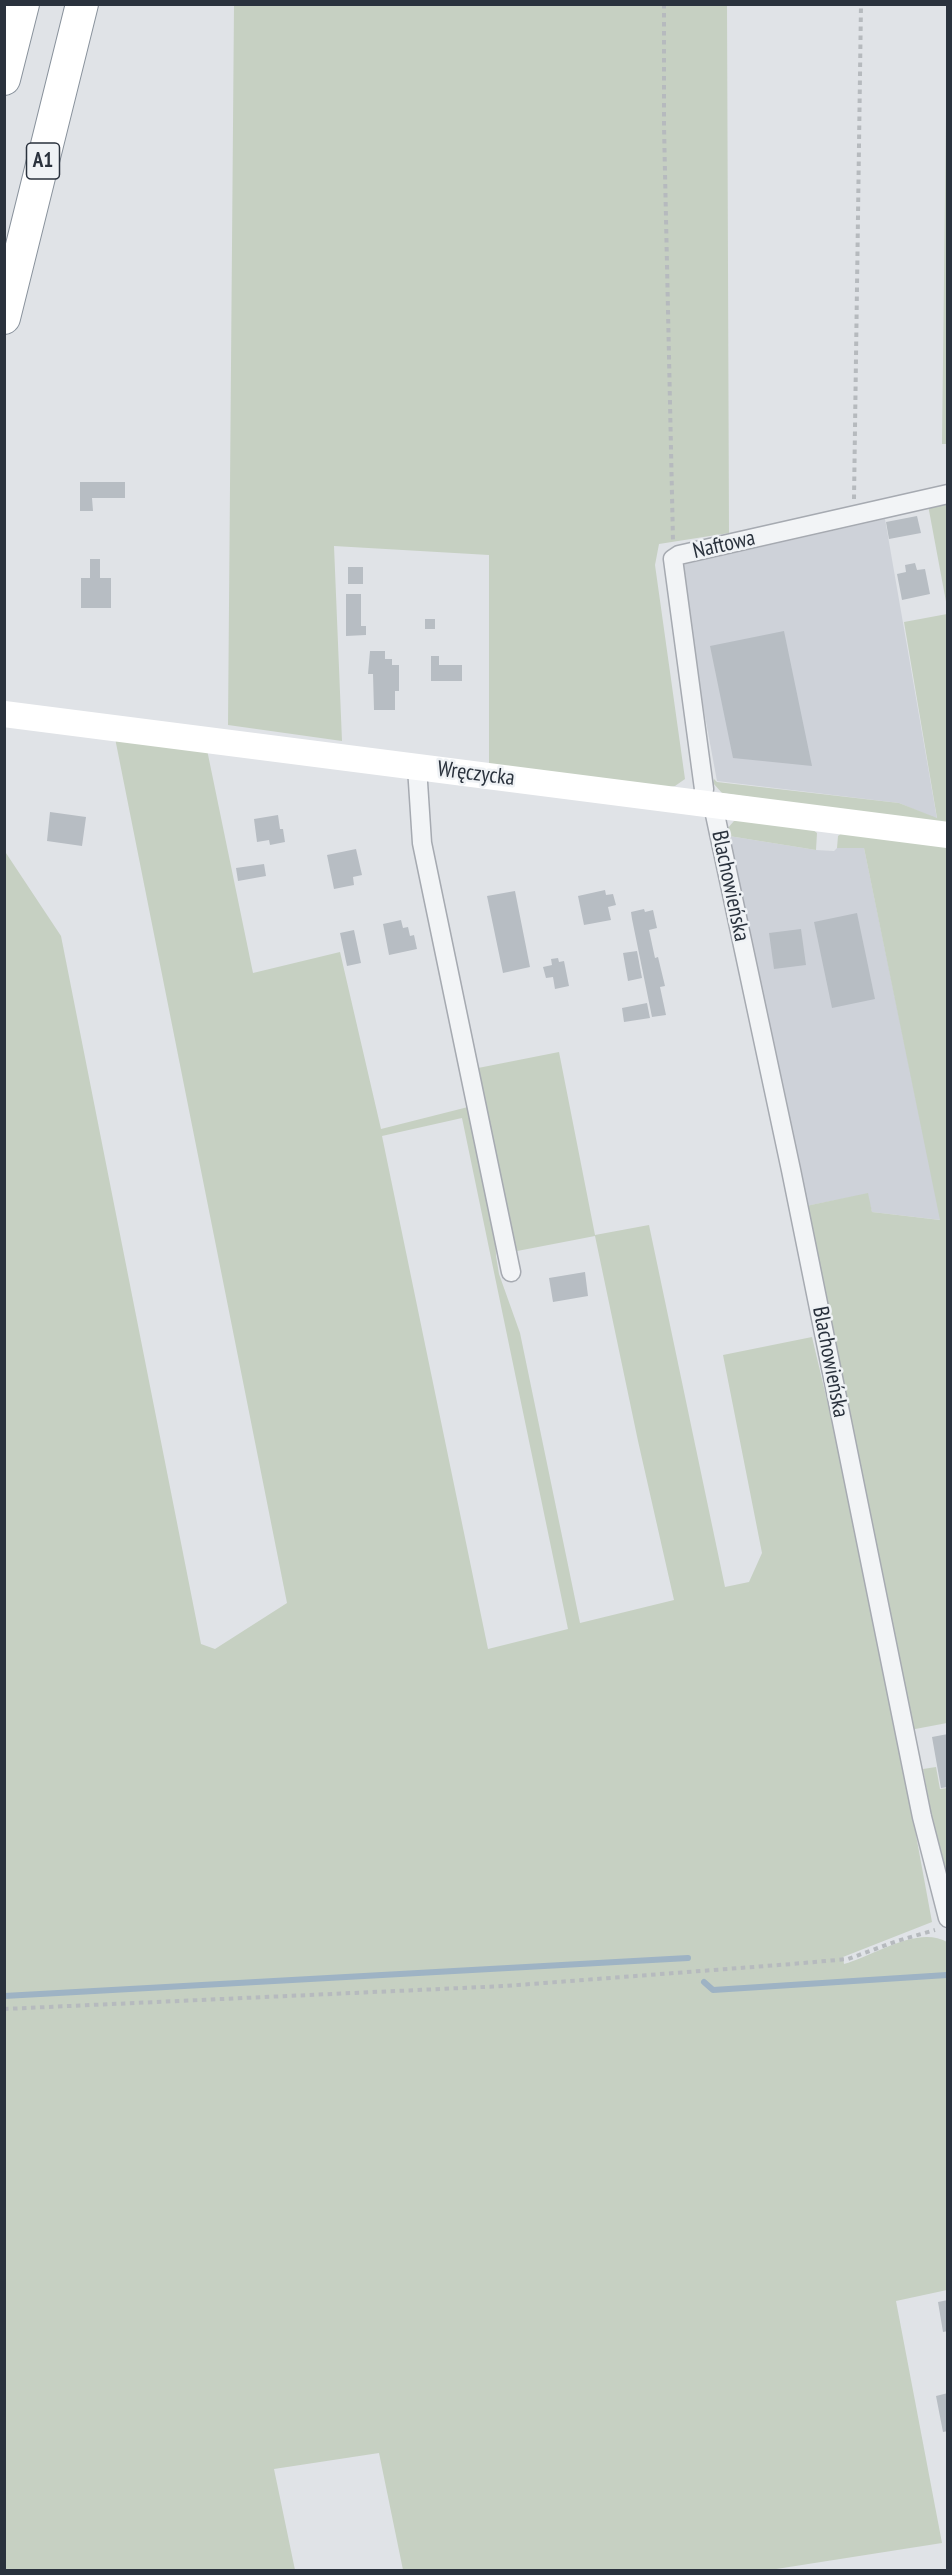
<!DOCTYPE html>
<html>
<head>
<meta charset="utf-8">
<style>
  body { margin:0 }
  #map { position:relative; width:952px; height:2575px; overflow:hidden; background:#e0e3e7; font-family:"PT Sans Narrow",sans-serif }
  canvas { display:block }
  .frame { position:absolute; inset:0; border:6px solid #2a323d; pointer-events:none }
</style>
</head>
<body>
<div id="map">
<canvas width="952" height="2575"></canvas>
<div class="frame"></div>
</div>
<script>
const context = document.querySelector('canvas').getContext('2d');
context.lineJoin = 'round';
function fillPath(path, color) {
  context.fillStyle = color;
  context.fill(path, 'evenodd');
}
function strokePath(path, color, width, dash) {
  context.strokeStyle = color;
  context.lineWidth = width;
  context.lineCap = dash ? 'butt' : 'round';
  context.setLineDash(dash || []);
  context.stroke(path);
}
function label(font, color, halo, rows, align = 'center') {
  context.font = font + ' "PT Sans Narrow",sans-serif';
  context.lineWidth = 5;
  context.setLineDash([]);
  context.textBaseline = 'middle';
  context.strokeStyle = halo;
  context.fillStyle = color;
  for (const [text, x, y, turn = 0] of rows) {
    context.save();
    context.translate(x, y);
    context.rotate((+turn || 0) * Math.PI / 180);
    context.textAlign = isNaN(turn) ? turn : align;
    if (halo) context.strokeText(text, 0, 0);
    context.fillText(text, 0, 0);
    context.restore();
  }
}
fillPath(new Path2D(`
  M 885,519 L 937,819 L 899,803 L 717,781 L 697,673 L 682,565 Z
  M 729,836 L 816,850 L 834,851 L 837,848 L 864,848 L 941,1220 L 872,1212 L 867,1194 L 806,1206 Z`), '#ced2d9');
fillPath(new Path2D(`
  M 234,5 L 727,5 L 729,533 L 659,544 L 655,565 L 685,779 L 675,786 L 665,788 L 489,764 L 489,555 L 334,546 L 342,741 L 228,725 Z
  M 947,19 L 948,444 L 942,444 L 947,31 Z
  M 947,501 L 947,607 L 928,505 Z
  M 947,614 L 947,826 L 722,793 L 713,783 L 714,779 L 717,782 L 899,803 L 937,818 L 904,622 Z
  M 113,728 L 205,740 L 253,973 L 340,952 L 381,1129 L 472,1106 L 495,1225 L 496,1256 L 499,1274 L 520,1333 L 580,1623 L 674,1600 L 638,1441 L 595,1236 L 512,1252 L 473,1069 L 559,1052 L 595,1235 L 649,1225 L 725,1587 L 749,1582 L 762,1553 L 723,1355 L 812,1337 L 867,1569 L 932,1922 L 843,1957 L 844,1964 C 873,1956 918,1925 947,1942 L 947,2290 L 896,2301 L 942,2543 L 770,2570 L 403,2570 L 379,2453 L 274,2469 L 295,2570 L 5,2570 L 4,850 L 61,936 L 201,1644 L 215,1649 L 287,1603 ZM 462,1118 L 568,1629 L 488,1649 L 382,1136 Z
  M 734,821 L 754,821 L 811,828 L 817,833 L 816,850 L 729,836 L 727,829 Z
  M 843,832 L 947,845 L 947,1723 L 910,1730 L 806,1206 L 868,1193 L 872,1212 L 940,1220 L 864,848 L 837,848 L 838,836 Z
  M 936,1767 L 940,1789 L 947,1788 L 947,1898 L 923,1769 Z`), '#c6d0c2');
strokePath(new Path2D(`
  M 704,1982 L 713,1990 L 947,1975
  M 4,1996 L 688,1958`), '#9eb3c4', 6);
fillPath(new Path2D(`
  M 80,482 L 125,482 L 125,498 L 92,498 L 93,511 L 80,511 Z
  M 917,516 L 921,533 L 889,539 L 886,522 Z
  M 90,559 L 100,559 L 100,578 L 111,578 L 111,608 L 81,608 L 81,578 L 90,578 Z
  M 915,563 L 917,570 L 925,569 L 930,594 L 902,600 L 897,574 L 906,572 L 905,565 Z
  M 348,567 L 363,567 L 363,584 L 348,584 Z
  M 346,594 L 361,594 L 361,626 L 366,626 L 366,635 L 346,636 Z
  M 425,619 L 435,619 L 435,629 L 425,629 Z
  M 784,631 L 812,766 L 733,758 L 710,646 Z
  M 370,651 L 385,651 L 385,659 L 392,659 L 392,665 L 399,665 L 399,691 L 395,691 L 395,710 L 374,710 L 373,674 L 368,674 Z
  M 431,656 L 439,656 L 439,665 L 462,665 L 462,681 L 431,681 Z
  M 50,812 L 86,817 L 82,846 L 47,841 Z
  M 278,815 L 280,829 L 283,829 L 285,842 L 270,845 L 269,840 L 257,842 L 254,819 Z
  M 356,849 L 362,875 L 353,877 L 354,885 L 334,889 L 327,855 Z
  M 264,864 L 266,876 L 238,881 L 236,868 Z
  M 605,890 L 606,895 L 613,894 L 616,905 L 608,907 L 611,920 L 584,925 L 578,896 Z
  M 515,891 L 530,967 L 503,973 L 487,896 Z
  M 644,909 L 645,912 L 653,910 L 657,928 L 649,930 L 655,958 L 658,957 L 665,986 L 660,987 L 666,1015 L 652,1017 L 632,919 L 631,912 Z
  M 857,913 L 875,999 L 832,1008 L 814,922 Z
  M 401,920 L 403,928 L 408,927 L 410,936 L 414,935 L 417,949 L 389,955 L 383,924 Z
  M 801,929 L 806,965 L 774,969 L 769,933 Z
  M 354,930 L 361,963 L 347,966 L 340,933 Z
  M 637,951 L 642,978 L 628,981 L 623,953 Z
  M 558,958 L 559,962 L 564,961 L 569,986 L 555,989 L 553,977 L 546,978 L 543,967 L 552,965 L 551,959 Z
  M 647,1003 L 650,1018 L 624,1022 L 622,1008 Z
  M 585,1272 L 588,1296 L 553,1302 L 549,1278 Z
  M 948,1734 L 948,1787 L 941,1788 L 932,1737 Z
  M 948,2300 L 948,2331 L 943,2332 L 938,2302 Z
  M 948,2393 L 948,2431 L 943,2432 L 936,2396 Z`), '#b7bdc3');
const minor = new Path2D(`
  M 417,767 L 422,843 L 511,1272
  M 701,804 L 704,789 L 673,559 L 679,555 L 948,494
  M 713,805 L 791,1170 L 922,1817 L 948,1918`);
const motorway = new Path2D(`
  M 4,79 L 23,4
  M 4,318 L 82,4`);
strokePath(minor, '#a6aab1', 21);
strokePath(motorway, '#89929c', 34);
strokePath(new Path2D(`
  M 664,4 L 664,126 L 673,541
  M 854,499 L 861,4
  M 4,2009 L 505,1986 L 792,1964 L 848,1959 L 897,1941 L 935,1930`), '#b6babe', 4, [4.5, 4.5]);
strokePath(minor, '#f2f4f6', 18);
strokePath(new Path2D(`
  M 4,714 L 948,835`), '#fff', 26);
strokePath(motorway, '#fff', 32);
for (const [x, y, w] of [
  [43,161,33]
]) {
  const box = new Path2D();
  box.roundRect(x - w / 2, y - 18, w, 36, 4.5);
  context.fillStyle = '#eff2f5';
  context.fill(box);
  strokePath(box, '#2a323d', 1.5);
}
label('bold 21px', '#2a323d', null, [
  ["A1",43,161]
]);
label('22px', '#2a323d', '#eff2f5', [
  ["Naftowa",724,545,-13],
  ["Wręczycka",476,774,7],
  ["Blachowieńska",730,886,78],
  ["Blachowieńska",830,1362,79]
]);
</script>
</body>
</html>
